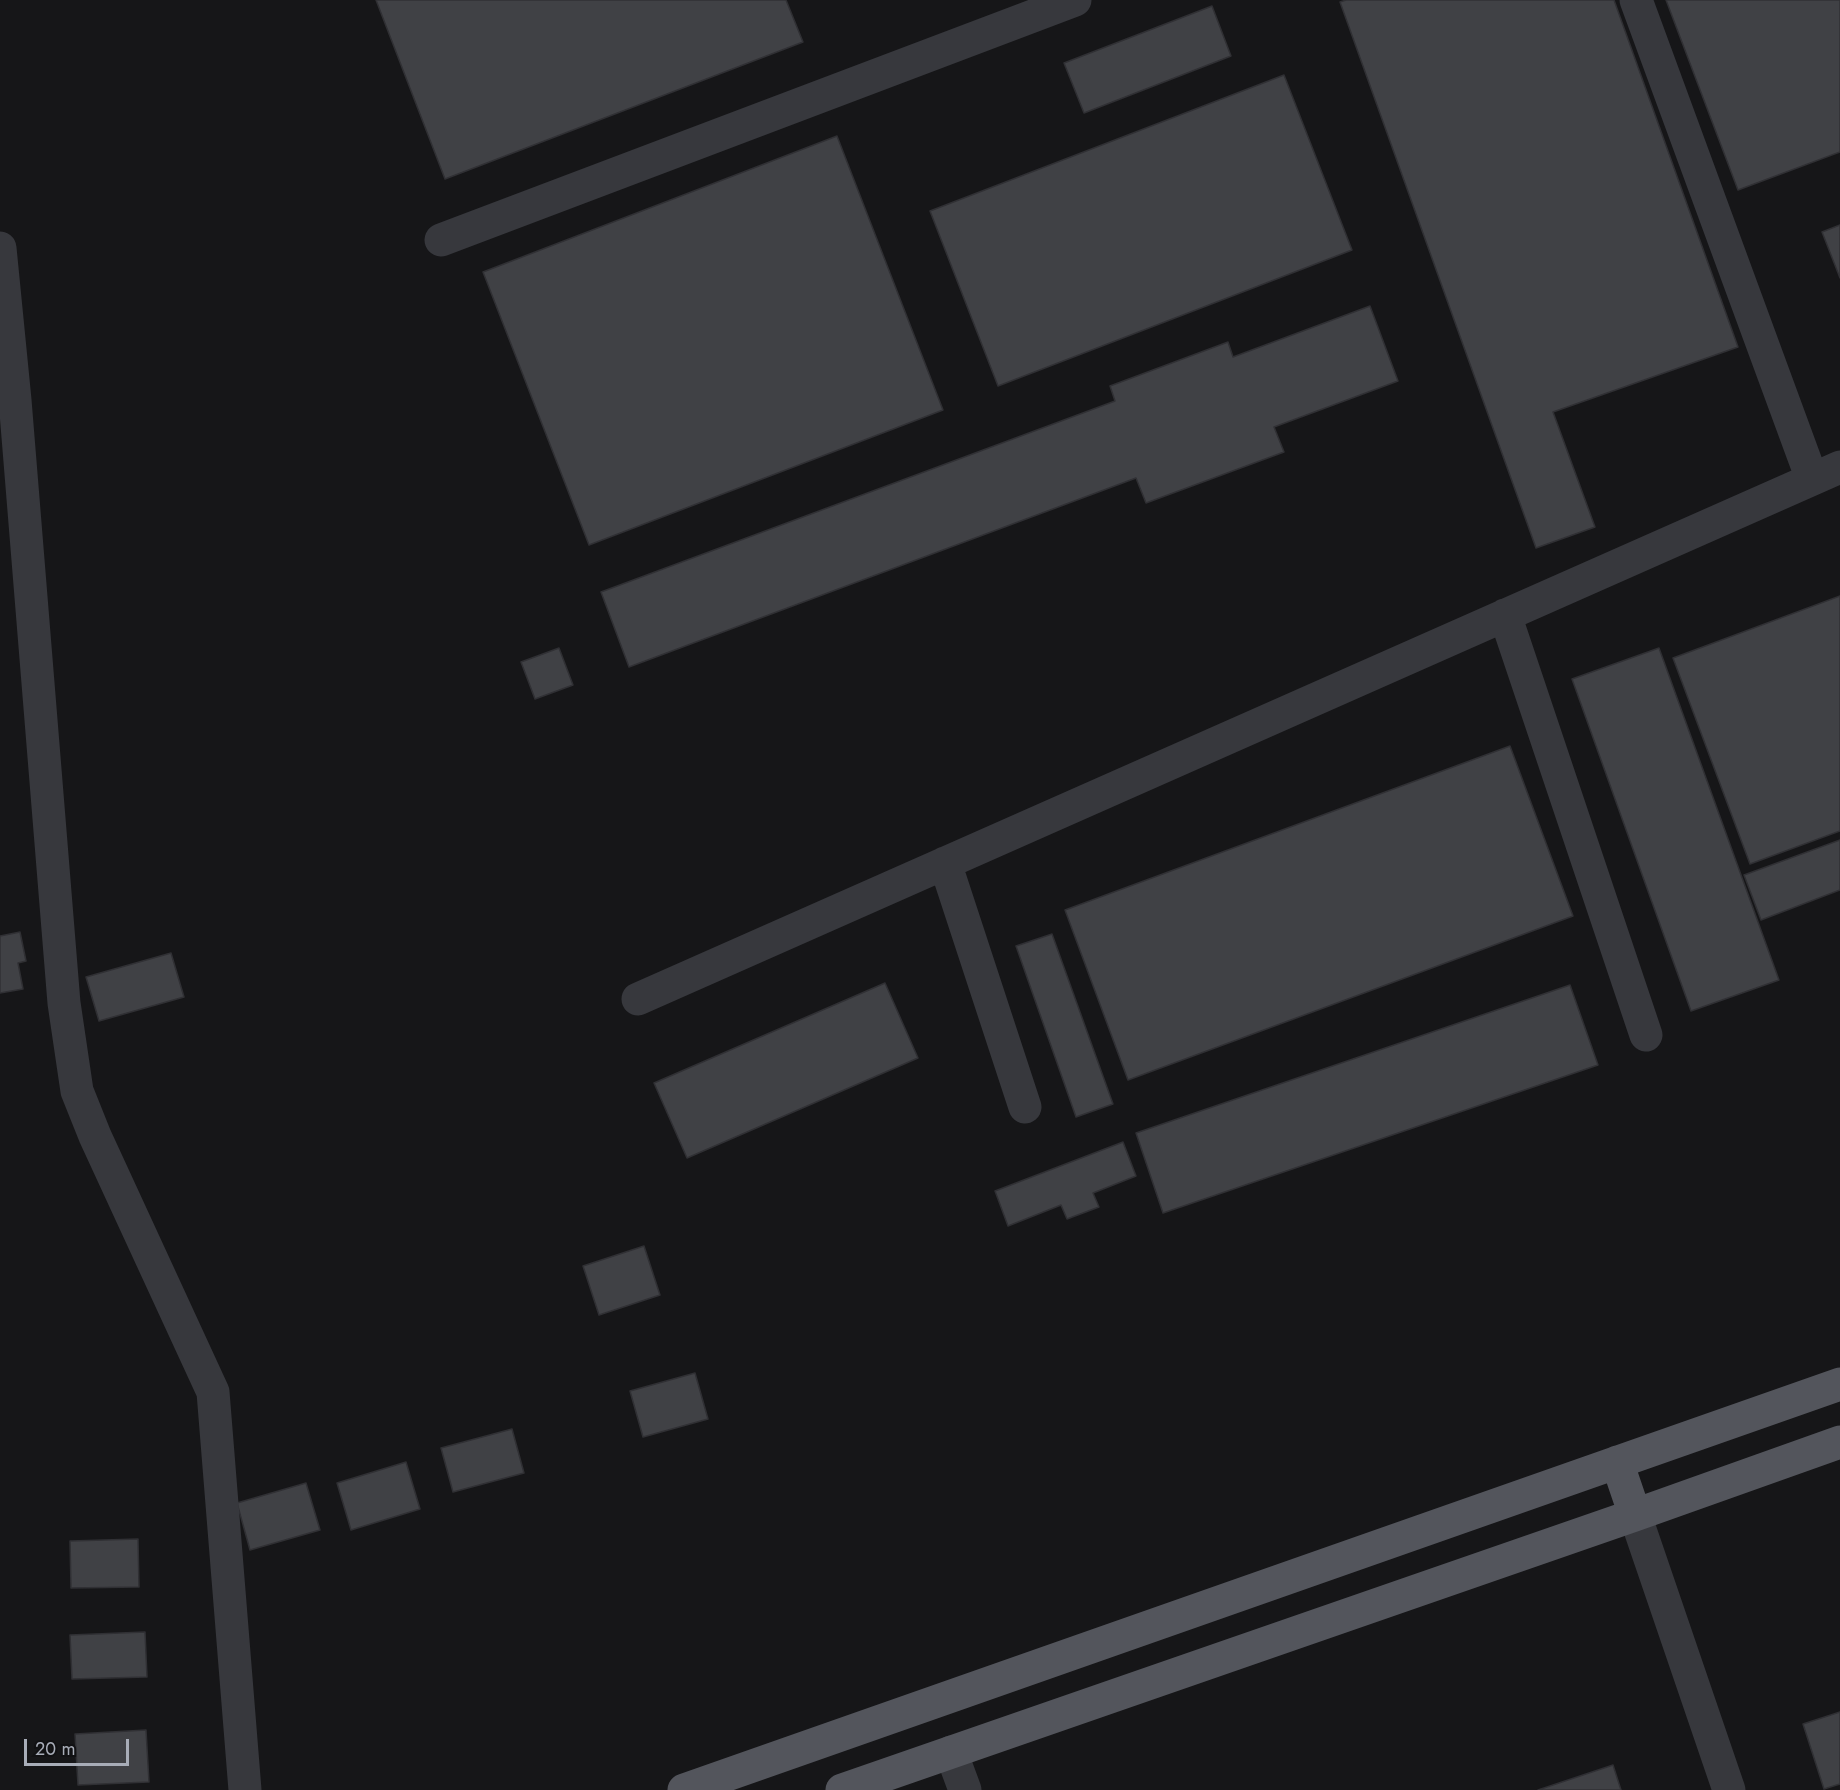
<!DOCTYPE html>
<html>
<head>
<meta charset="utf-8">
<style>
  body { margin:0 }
  #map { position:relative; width:1840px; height:1790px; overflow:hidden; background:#161618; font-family:Jost,sans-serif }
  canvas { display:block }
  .scale { position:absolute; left:24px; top:1739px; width:105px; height:27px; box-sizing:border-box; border:3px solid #a8adb8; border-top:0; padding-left:8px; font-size:18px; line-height:21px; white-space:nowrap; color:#a8adb8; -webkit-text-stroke:4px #111113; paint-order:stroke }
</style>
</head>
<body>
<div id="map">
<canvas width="1840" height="1790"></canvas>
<div class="scale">20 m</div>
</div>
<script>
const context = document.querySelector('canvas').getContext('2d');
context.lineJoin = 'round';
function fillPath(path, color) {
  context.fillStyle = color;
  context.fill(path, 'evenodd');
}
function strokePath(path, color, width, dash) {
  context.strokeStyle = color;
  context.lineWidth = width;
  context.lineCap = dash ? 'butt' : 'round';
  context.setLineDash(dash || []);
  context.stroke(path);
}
const building = new Path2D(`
  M 376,0 L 786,0 L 803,42 L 445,179 Z
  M 1346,0 L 1614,0 L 1738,347 L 1553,412 L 1595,527 L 1536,548 L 1340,2 Z
  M 1666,0 L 1840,0 L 1840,152 L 1738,190 Z
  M 1212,6 L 1231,56 L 1084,113 L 1064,63 Z
  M 1284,75 L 1352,250 L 998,386 L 930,211 Z
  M 837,136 L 943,410 L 589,545 L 483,272 Z
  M 1840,225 L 1840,278 L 1822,232 Z
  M 1370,306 L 1398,381 L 1274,427 L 1284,452 L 1146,503 L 1136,478 L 629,667 L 601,592 L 1115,401 L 1110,386 L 1228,342 L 1233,357 Z
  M 1840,596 L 1840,831 L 1750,864 L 1673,658 Z
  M 559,648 L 573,685 L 535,699 L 521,662 Z
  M 1659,648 L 1779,980 L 1691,1011 L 1572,679 Z
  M 1510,746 L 1573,916 L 1128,1080 L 1065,910 Z
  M 1840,840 L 1840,890 L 1761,920 L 1744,875 Z
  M 20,932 L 26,961 L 18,963 L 23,989 L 0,993 L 0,936 Z
  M 1052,934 L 1113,1104 L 1076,1117 L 1016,946 Z
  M 171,953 L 184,997 L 99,1021 L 86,977 Z
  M 885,983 L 918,1058 L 687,1158 L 654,1083 Z
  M 1570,985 L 1598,1065 L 1163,1213 L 1136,1133 Z
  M 1123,1142 L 1136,1176 L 1093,1193 L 1099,1207 L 1067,1219 L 1061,1205 L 1008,1226 L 995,1191 Z
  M 644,1246 L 660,1295 L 599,1315 L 583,1266 Z
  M 695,1373 L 708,1419 L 643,1437 L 630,1391 Z
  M 512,1429 L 524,1473 L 453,1492 L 441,1448 Z
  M 406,1462 L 420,1509 L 351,1530 L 337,1483 Z
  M 306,1483 L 320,1530 L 250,1550 L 237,1503 Z
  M 138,1539 L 139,1587 L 71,1588 L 70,1541 Z
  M 145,1632 L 147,1677 L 72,1679 L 70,1635 Z
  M 1840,1712 L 1840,1784 L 1824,1789 L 1803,1724 Z
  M 146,1730 L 149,1782 L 78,1785 L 75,1734 Z
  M 1613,1765 L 1621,1790 L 1538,1790 Z`);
fillPath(building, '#404145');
strokePath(building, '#303034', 1.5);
strokePath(new Path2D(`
  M 1636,0 L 1812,479
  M 441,240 L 1075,0
  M 0,248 L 15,400 L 64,1003 L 77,1091 L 95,1136 L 213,1392 L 245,1790
  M 1505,615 L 1646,1035
  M 945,863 L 1025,1107
  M 638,999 L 1840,467
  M 1635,1515 L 1729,1790
  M 951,1752 L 965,1790`), '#37383d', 33);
strokePath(new Path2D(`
  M 1617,1462 L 1635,1515
  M 684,1790 L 1840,1384
  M 842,1790 L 1635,1515 L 1840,1442`), '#53555c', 33);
</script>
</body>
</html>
